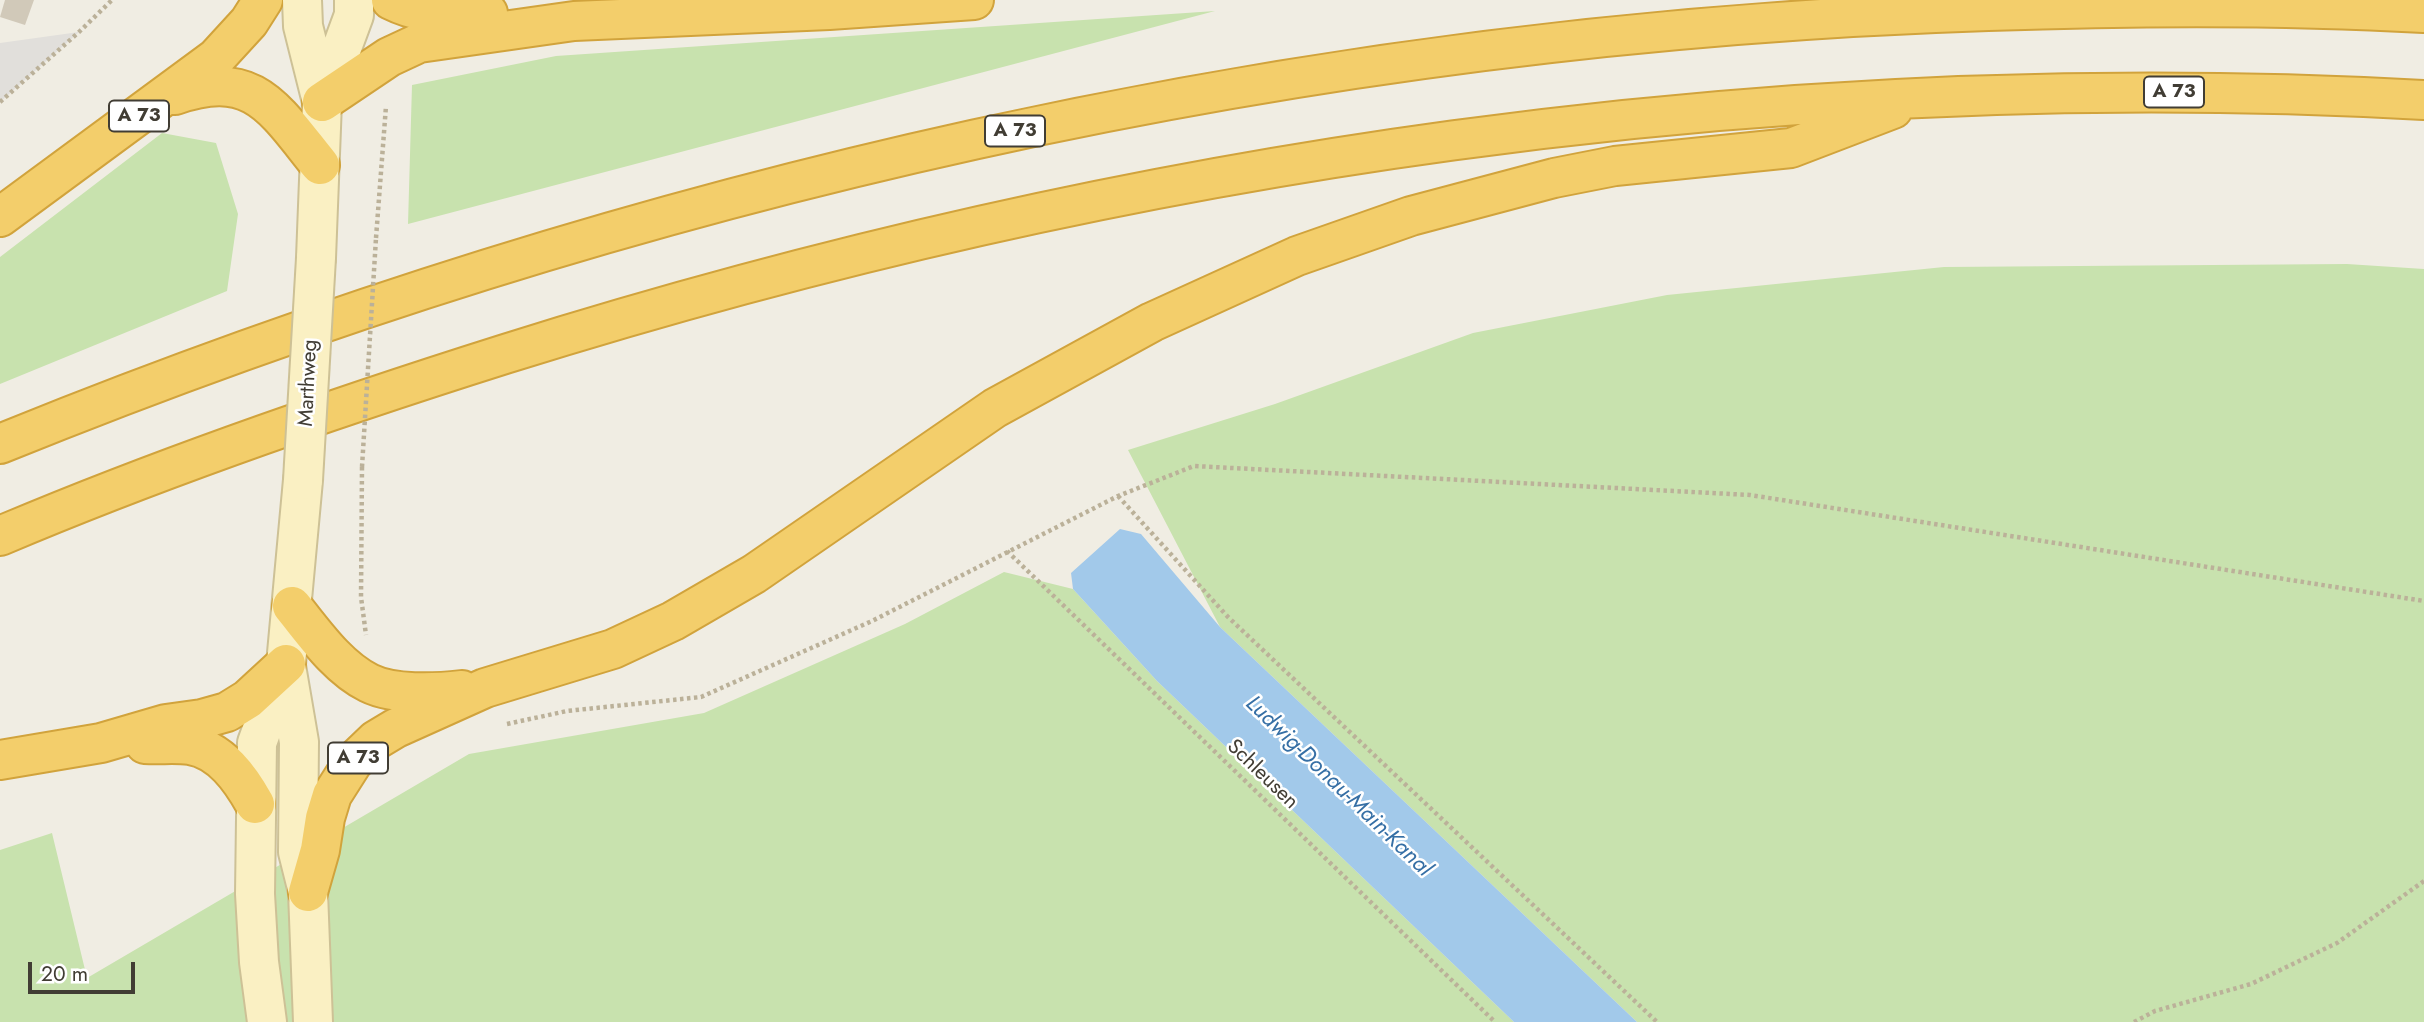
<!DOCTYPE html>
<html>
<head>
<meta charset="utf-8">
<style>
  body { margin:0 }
  #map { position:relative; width:2424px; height:1022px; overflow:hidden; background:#f0ede3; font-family:Jost,sans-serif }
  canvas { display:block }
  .scale { position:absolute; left:28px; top:962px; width:107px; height:32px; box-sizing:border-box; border:4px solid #413d34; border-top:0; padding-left:9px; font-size:21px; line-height:24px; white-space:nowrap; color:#413d34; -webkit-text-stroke:5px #fff; paint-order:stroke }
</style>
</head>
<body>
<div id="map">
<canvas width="2424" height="1022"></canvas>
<div class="scale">20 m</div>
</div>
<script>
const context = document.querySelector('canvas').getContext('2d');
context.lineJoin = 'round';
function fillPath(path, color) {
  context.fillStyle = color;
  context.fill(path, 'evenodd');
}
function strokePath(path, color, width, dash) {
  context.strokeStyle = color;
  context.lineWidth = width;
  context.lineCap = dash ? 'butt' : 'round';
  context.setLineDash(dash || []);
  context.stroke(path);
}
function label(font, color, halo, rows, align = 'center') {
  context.font = font + ' Jost,sans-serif';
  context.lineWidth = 5;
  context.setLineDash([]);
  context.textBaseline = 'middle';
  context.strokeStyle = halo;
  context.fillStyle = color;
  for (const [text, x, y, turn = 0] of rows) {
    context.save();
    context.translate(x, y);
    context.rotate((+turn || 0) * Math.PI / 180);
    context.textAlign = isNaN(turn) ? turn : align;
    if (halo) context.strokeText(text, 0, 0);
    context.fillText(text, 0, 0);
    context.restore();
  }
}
fillPath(new Path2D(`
  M 1215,11 L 408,224 L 412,85 L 556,56 Z
  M 162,133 L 216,143 L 238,214 L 227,291 L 0,384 L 0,257 Z
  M 2347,264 L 2424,269 L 2424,1022 L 1637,1022 L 1220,627 L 1128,450 L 1275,404 L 1473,333 L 1667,295 L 1944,267 Z
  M 1004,572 L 1073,589 L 1157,681 L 1514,1022 L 0,1022 L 0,850 L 52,833 L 87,978 L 469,754 L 704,713 L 905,624 Z`), '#c8e2ae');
fillPath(new Path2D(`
  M 79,32 L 0,102 L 0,43 Z`), '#e1dfdb');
fillPath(new Path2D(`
  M 1120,529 L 1141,534 L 1220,627 L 1637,1022 L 1514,1022 L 1157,681 L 1073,589 L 1071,573 Z`), '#a2c9ea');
fillPath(new Path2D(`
  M 5,0 L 34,0 L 25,25 L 0,17 Z`), '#d1c9b9');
const secondary = new Path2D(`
  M 302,0 L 303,26 L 322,102 L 316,258
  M 322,102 L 354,15 L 354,0
  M 286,666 L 299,742 L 298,852 L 308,892 L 313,1022
  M 267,1022 L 259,962 L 255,894 L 257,743 L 286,664 L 303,480`);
const motorway = new Path2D(`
  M 391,0 C 427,18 451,11 488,13
  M 175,95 C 254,67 275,110 320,165
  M 322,102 L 389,57 L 419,43 L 574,21 L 829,10 L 974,0
  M 0,217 L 216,58 L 249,22 L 263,0
  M 0,444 C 632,187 1306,33 1988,11 C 2133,6 2279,5 2424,13
  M 0,536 C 165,466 334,408 505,354 C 1126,159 1773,64 2424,100
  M 292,606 C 314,633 337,667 369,683 C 393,695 435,693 462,690
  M 145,744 C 160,745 175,743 190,745 C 221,750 241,779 255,804
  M 0,760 L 101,743 L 166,724 L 202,719 L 227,712 L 248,699 L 286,664
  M 308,892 L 320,850 L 325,818 L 332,795 L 353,762 L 376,740 L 396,728 L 485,688 L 613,649 L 673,621 L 754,574 L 995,408 L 1152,322 L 1297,256 L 1411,216 L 1554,178 L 1615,166 L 1791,148 L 1893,109`);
strokePath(secondary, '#cdc196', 42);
strokePath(motorway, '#d1a33c', 42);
strokePath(new Path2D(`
  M 0,102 L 79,32 L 112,0
  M 376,238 L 386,106
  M 362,467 L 361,597 L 366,635
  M 1118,496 L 1228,617 L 1657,1022
  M 1007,551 L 1495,1022
  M 507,724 L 567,711 L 701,697 L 872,621 L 1118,496 L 1194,466 L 1750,495 L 2424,601
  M 2134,1022 L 2155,1011 L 2251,984 L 2337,943 L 2424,881`), '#bbb199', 4.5, [3.5, 3.5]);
strokePath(secondary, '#faf0c3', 38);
strokePath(motorway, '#f3ce6b', 38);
const secondaryBridge = new Path2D(`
  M 303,480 L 316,258`);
strokePath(secondaryBridge, '#cdc196', 42, []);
strokePath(new Path2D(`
  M 362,467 L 376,238`), '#bbb199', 4.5, [3.5, 3.5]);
strokePath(secondaryBridge, '#faf0c3', 38);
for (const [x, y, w] of [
  [2174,92,60],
  [139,116,60],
  [1015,131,60],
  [358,758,60]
]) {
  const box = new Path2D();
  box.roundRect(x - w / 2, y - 15.5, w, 31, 5);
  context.fillStyle = '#fff';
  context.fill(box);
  strokePath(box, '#413d34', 2);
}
label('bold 19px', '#413d34', null, [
  ["A 73",2174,92],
  ["A 73",139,116],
  ["A 73",1015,131],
  ["A 73",358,758]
]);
label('21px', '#413d34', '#fff', [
  ["Marthweg",309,383,-87],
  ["Schleusen",1262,775,44]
]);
label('italic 23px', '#366fa5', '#fff', [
  ["Ludwig-Donau-Main-Kanal",1338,787,44]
]);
</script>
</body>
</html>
